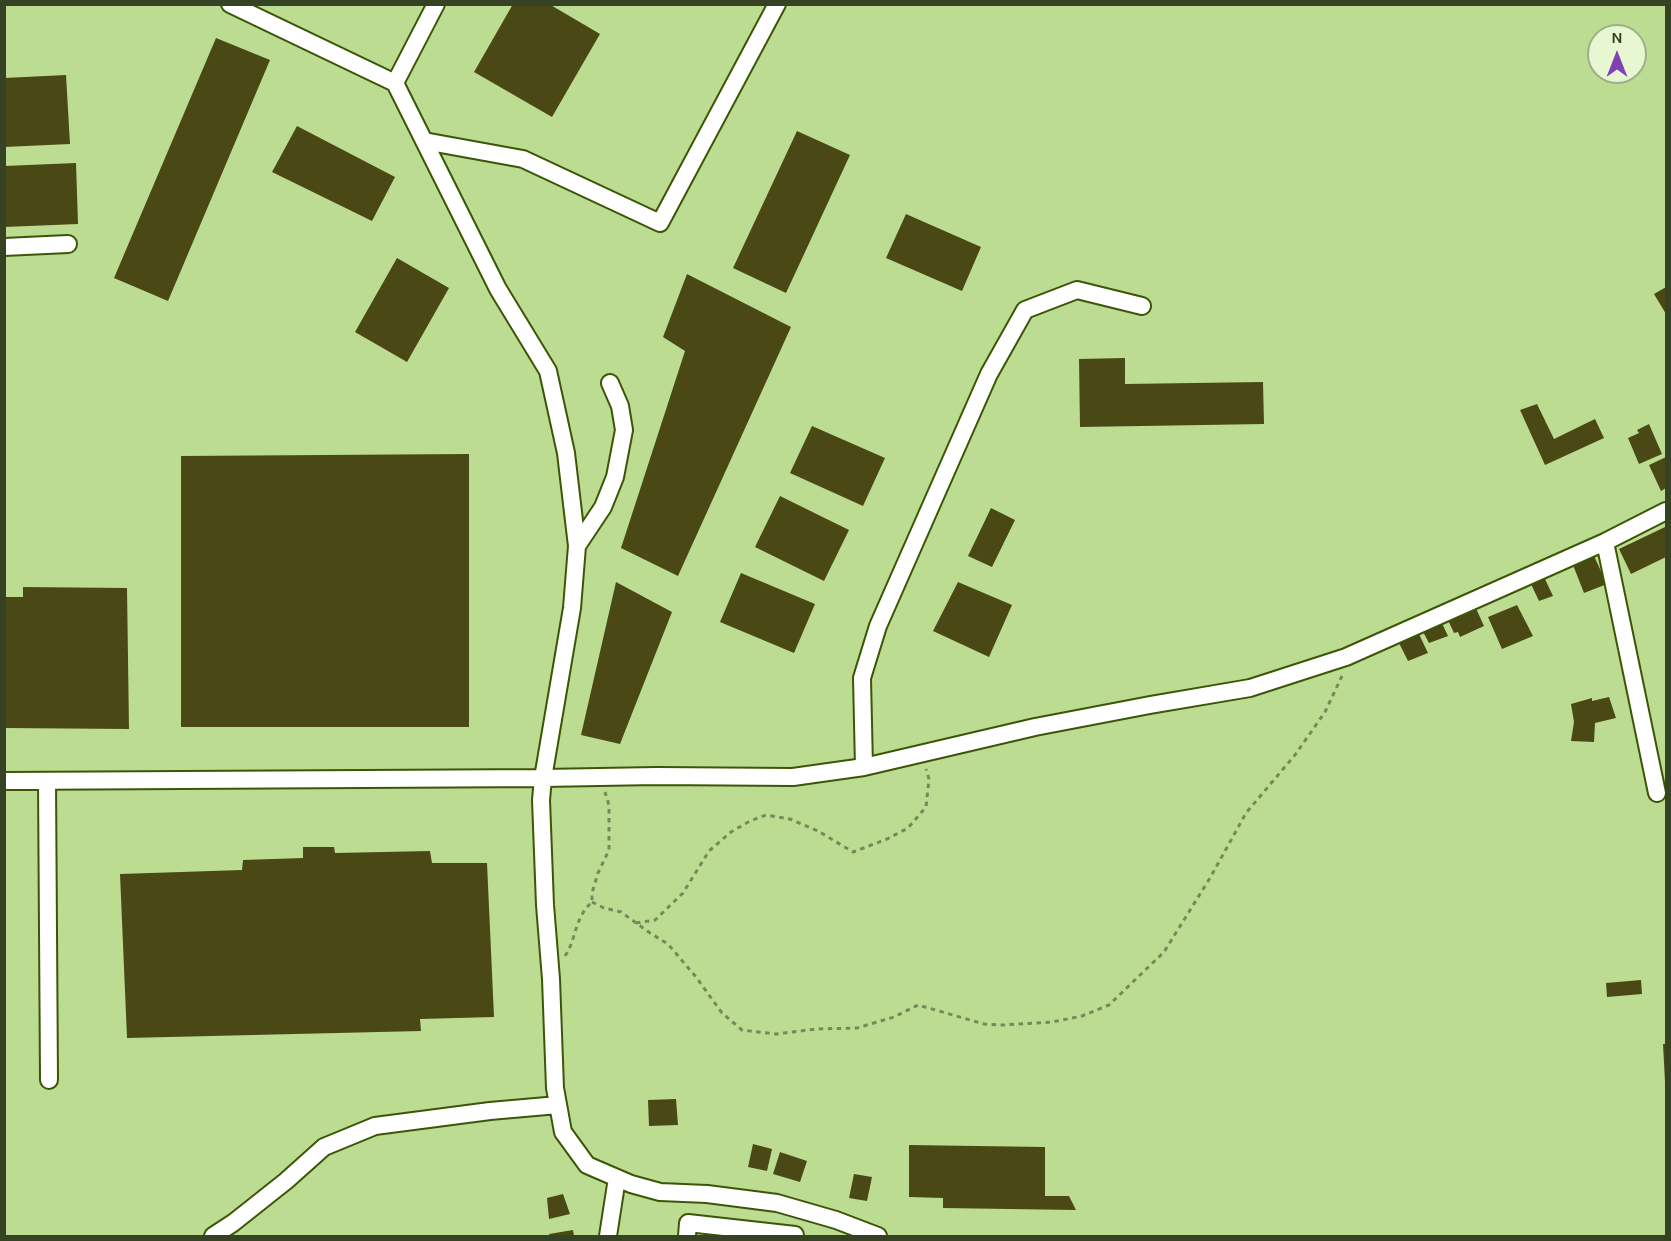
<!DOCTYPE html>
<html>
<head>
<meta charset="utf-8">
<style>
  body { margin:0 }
  #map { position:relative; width:1671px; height:1241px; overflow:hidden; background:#bcdc92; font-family:Karla,sans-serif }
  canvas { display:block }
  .frame { position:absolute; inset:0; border:6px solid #354224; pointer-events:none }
  .north { position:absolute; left:1587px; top:24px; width:60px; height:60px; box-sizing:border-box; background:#e6f7d2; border:2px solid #9faf8c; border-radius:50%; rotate:0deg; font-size:16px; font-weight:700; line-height:24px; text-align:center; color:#354224 }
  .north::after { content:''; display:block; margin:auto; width:21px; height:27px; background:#8340b4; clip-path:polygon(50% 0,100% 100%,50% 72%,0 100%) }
</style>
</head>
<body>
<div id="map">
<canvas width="1671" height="1241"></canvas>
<div class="frame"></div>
<div class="north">N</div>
</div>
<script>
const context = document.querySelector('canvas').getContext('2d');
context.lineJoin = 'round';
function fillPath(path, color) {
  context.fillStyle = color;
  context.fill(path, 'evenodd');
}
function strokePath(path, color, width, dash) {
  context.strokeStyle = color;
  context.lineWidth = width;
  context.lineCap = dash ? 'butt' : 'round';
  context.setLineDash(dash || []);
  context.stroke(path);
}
fillPath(new Path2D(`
  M 513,4 L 549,4 L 600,34 L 552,117 L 474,72 Z
  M 216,38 L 270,60 L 168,301 L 114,278 Z
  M 66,75 L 70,144 L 4,147 L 4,78 Z
  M 297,126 L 395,177 L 372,221 L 272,172 Z
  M 797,131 L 850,155 L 786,293 L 733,268 Z
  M 76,163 L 78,224 L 4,227 L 4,166 Z
  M 906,214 L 981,247 L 962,291 L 886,258 Z
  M 397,258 L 449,288 L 407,362 L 355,332 Z
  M 687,274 L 791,327 L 678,576 L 621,548 L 685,351 L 663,337 Z
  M 1666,287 L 1666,314 L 1654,294 Z
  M 1125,358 L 1125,384 L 1263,382 L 1264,424 L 1080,427 L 1079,359 Z
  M 1537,404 L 1554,439 L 1595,419 L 1604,438 L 1545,465 L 1520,410 Z
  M 1649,424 L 1662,454 L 1639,464 L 1628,438 L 1639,433 L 1637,430 Z
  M 812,426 L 885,458 L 863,506 L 790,473 Z
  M 469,454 L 469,727 L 181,727 L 181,456 Z
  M 1666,457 L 1666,488 L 1661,491 L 1649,465 Z
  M 780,496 L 849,530 L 824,581 L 755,547 Z
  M 991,508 L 1015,520 L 992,567 L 968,556 Z
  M 1665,527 L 1666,532 L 1666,557 L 1631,574 L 1619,549 Z
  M 1594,556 L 1607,584 L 1584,593 L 1573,565 Z
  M 741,573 L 815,604 L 794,653 L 720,622 Z
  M 1544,577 L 1553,596 L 1539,601 L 1530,582 Z
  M 616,582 L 672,612 L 620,744 L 581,735 Z
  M 958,582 L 1012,605 L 989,657 L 933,631 Z
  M 23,587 L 127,588 L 129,729 L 4,728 L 4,597 L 23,597 Z
  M 1474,604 L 1484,626 L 1460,637 L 1458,632 L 1454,633 L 1447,618 Z
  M 1517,605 L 1533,636 L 1502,649 L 1488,617 Z
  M 1440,619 L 1448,636 L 1429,643 L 1421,628 Z
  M 1417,630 L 1428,653 L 1408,661 L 1397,639 Z
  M 1609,697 L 1616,718 L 1595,723 L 1594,742 L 1571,741 L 1574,722 L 1571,704 L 1592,698 L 1592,701 Z
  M 303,847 L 334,847 L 335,853 L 430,851 L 432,863 L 487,863 L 494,1017 L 420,1019 L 421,1031 L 127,1038 L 120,874 L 242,870 L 243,860 L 303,858 Z
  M 1641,980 L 1642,994 L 1607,997 L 1606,983 Z
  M 1663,1044 L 1666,1044 L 1666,1082 L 1665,1082 Z
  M 676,1099 L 678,1125 L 649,1126 L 648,1100 Z
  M 753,1144 L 772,1149 L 767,1171 L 748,1167 Z
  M 909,1145 L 1045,1147 L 1045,1196 L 1069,1196 L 1076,1210 L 943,1208 L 943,1198 L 909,1197 Z
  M 780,1152 L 807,1161 L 800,1182 L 773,1174 Z
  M 854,1174 L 872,1177 L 867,1201 L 849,1198 Z
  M 563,1194 L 570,1214 L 549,1219 L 547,1198 Z
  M 573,1230 L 574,1236 L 550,1236 L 549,1234 Z`), '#4a4915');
const minor = new Path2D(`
  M 230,4 L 395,83 L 498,289 L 548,371 L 566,453 L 577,546 L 572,608 L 543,778 L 541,800 L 545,905 L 551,979 L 555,1088 L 563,1132 L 587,1165 L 631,1184 L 660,1192 L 707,1194 L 777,1203 L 836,1220 L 878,1236
  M 395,83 L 436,4
  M 424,141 L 523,159 L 660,223 L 777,4
  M 4,247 L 68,244
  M 1605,542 L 1657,793
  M 577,546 L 603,507 L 615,477 L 624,430 L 620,406 L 610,383
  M 864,767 L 862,678 L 878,626 L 989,374 L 1025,310 L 1077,290 L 1142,306
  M 4,781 L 543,778 L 656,776 L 793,777 L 864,767 L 1035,727 L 1150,705 L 1250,688 L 1346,657 L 1605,542 L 1666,511
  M 47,781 L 49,1080
  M 213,1236 L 233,1223 L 286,1181 L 324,1147 L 375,1126 L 490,1111 L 558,1105
  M 608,1236 L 617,1178
  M 687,1236 L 688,1223 L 795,1235 L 795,1236`);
strokePath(minor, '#3c5606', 20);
strokePath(new Path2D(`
  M 592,902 L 604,908 L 621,912 L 650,933 L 668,944 L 696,977 L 722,1013 L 742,1030 L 776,1034 L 816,1029 L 857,1028 L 894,1017 L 918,1005 L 984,1024 L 1003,1025 L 1052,1022 L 1082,1016 L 1109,1005 L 1164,952 L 1210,878 L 1246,813 L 1295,755 L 1325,712 L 1342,676
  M 636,923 L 655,920 L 683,893 L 709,851 L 731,832 L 750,821 L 766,815 L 790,819 L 818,831 L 853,852 L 887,839 L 908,828 L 926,807 L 929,779 L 926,769
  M 565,956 C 577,938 574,918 592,902 L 592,893 L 598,873 L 609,850 L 609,805 L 605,792`), '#748a58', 3, [4.5, 4.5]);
strokePath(minor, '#fff', 16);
</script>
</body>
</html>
